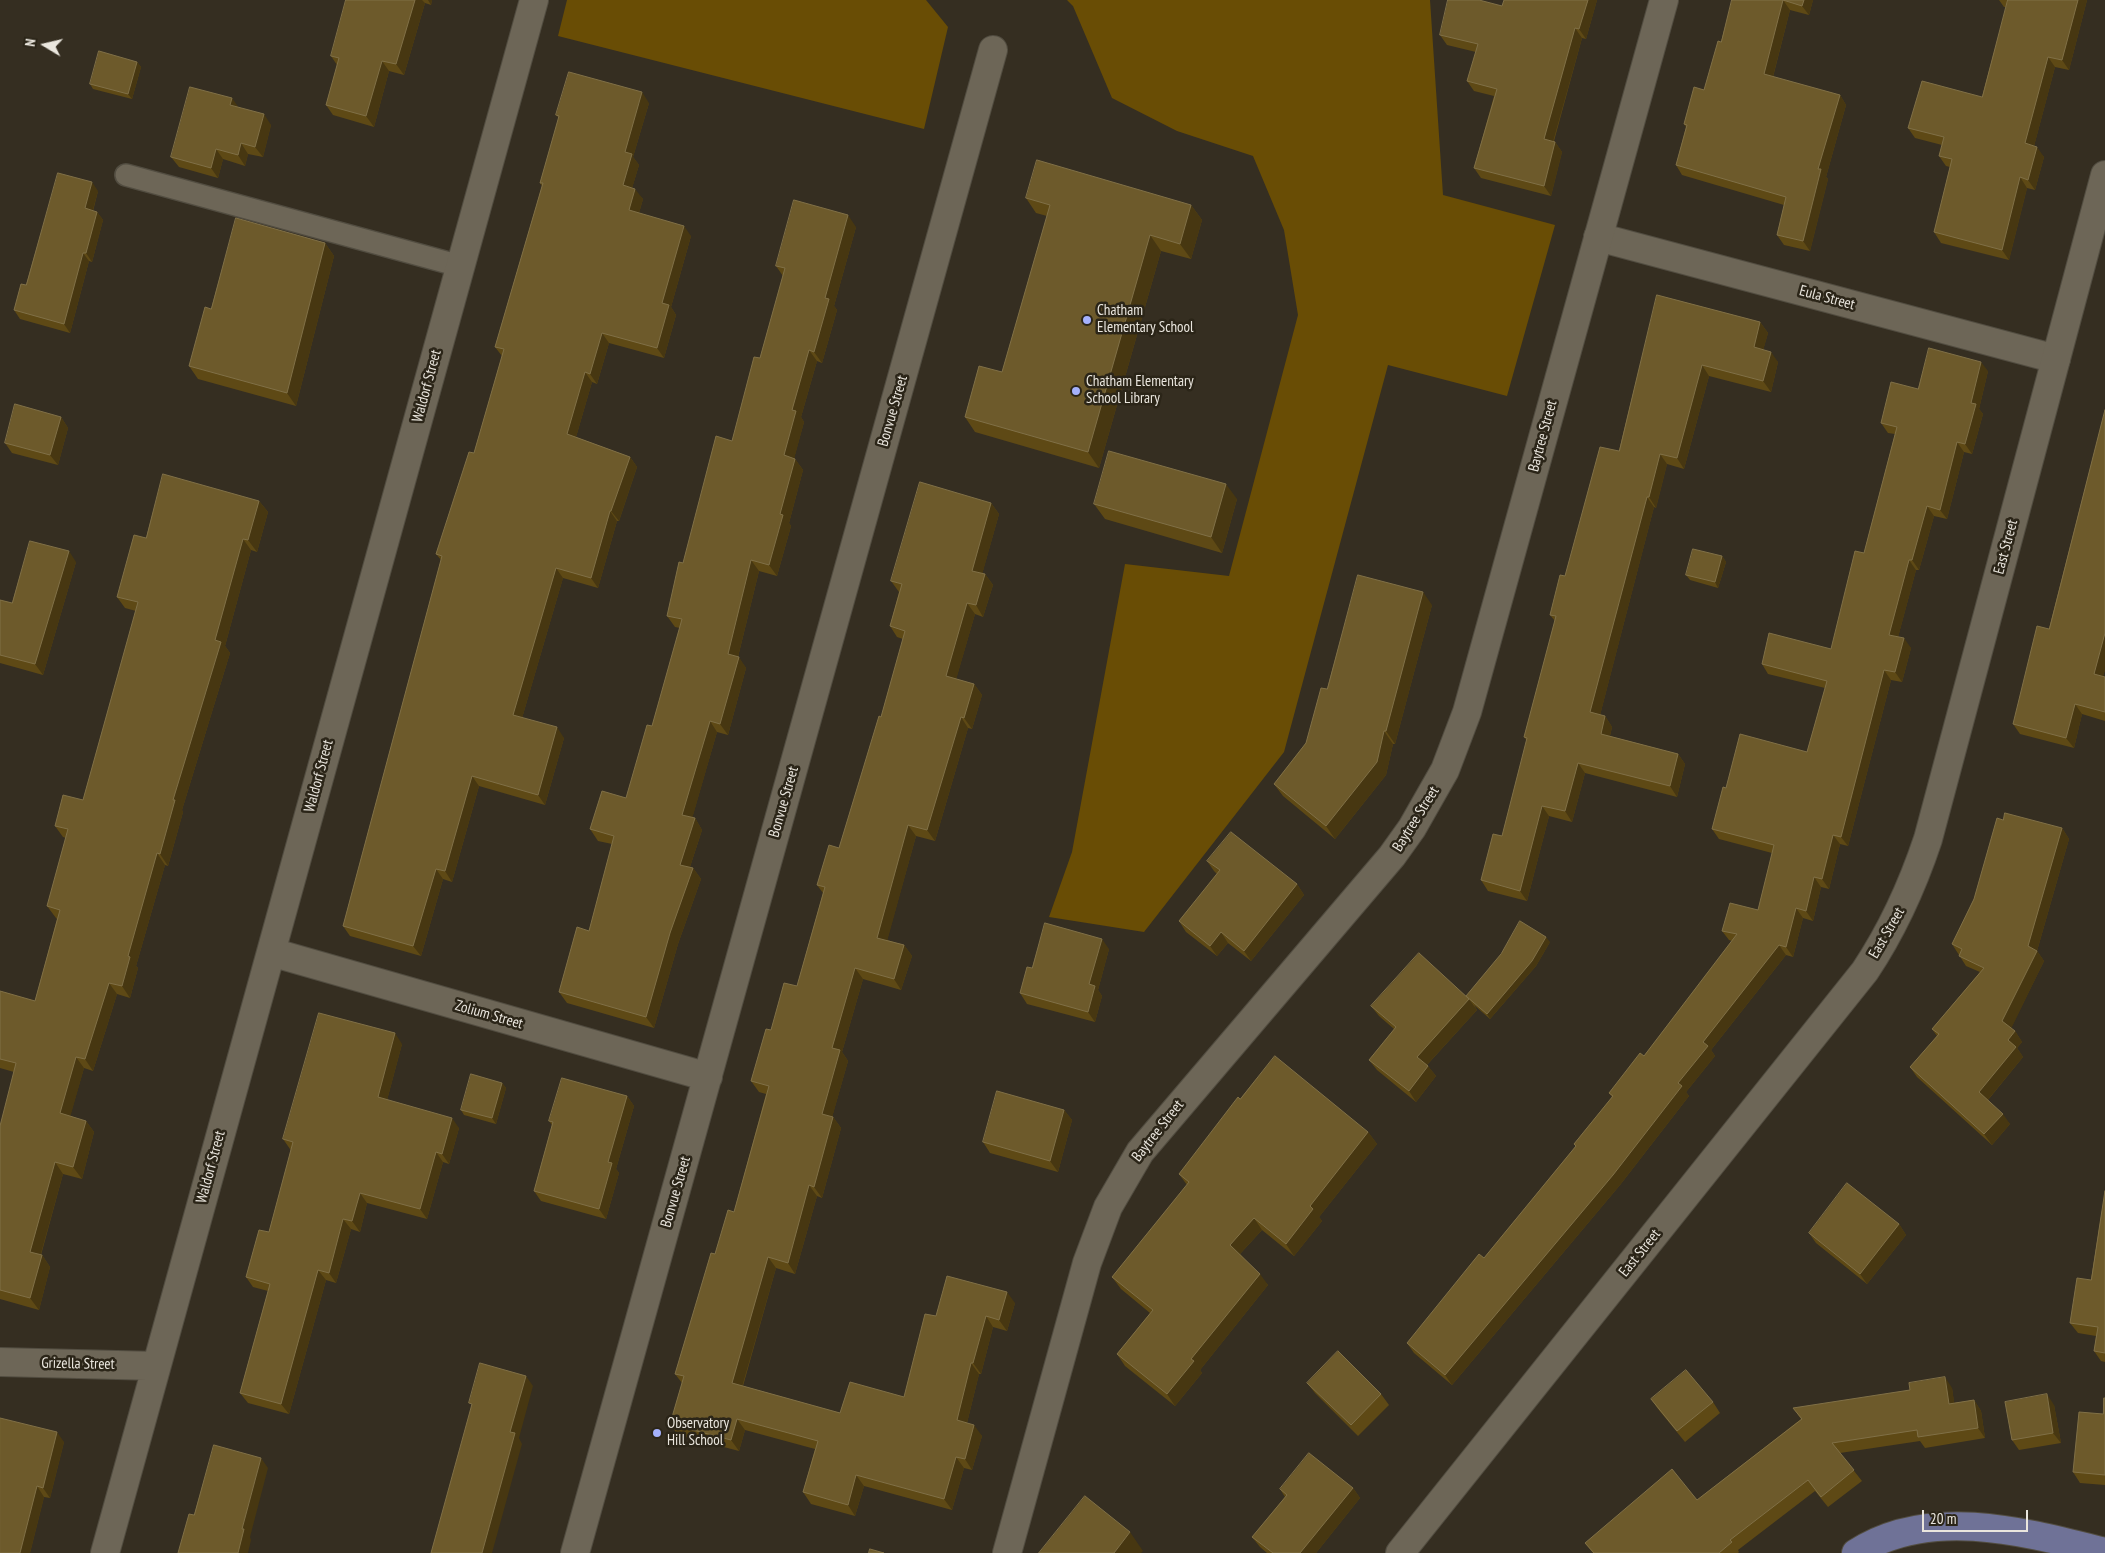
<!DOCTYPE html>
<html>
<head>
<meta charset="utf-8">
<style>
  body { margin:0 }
  #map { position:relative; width:2105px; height:1553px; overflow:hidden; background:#352e21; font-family:"PT Sans Narrow",sans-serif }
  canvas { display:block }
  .north { position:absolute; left:20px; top:20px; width:50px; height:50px; -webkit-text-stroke:4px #2b2518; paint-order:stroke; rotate:279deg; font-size:14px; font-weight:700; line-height:20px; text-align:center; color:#eae6de }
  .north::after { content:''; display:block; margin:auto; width:18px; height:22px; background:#eae6de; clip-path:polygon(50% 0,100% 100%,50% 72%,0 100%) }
  .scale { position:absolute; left:1922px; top:1510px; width:106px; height:22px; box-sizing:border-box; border:2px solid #eae6de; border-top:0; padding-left:6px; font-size:15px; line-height:18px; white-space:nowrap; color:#eae6de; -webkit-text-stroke:4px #2b2518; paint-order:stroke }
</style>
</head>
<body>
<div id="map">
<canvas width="2105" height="1553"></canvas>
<div class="north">N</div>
<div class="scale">20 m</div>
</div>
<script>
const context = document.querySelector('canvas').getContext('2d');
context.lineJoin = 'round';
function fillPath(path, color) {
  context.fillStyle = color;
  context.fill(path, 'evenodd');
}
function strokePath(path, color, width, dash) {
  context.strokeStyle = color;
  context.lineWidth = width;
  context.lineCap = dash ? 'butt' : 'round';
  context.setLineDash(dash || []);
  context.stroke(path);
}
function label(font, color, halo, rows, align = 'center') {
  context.font = font + ' "PT Sans Narrow",sans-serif';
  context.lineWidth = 5;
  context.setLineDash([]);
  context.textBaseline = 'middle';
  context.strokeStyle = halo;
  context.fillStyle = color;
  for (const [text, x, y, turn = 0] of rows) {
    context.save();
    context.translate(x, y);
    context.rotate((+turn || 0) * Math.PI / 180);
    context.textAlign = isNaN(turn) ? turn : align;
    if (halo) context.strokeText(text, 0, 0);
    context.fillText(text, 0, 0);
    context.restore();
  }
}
fillPath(new Path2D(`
  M 567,0 L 926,0 L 948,27 L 924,129 L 558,36 Z
  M 1067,0 L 1430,0 L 1443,195 L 1555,225 L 1507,396 L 1388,365 L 1284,752 L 1144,932 L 1049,917 L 1072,852 L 1125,564 L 1229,576 L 1298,315 L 1284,230 L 1253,156 L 1177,131 L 1112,98 L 1073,6 Z`), '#694d05');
const service = new Path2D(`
  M 126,175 L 460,266`);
const minor = new Path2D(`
  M 1598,237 L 2056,359
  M 271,952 L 708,1077
  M 0,1362 L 156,1366
  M 105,1553 L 534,0
  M 575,1553 L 993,50`);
const tertiary = new Path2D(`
  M 1007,1553 L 1087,1263 L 1108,1207 L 1140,1152 L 1392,856 L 1412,828 L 1445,770 L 1467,712 L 1664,0
  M 1400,1553 L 1865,971 C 1893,929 1912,887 1928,839 L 2105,175`);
const primary = new Path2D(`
  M 1856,1553 C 1930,1505 2026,1532 2105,1552`);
strokePath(service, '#524d41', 24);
strokePath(minor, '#524d41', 30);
strokePath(tertiary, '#524d41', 30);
strokePath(primary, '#524d41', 30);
strokePath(service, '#6d6657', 21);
strokePath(minor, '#6d6657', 28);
strokePath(tertiary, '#6d6657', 28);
strokePath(primary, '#6f7297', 28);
fillPath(new Path2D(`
  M 346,0 L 432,0 L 431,5 L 425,3 L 404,75 L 389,71 L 374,127 L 333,115 L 326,105 L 337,65 L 331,56 Z
  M 1597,0 L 1586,39 L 1582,38 L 1554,141 L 1555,142 L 1562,152 L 1551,196 L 1481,178 L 1474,168 L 1494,96 L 1474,91 L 1467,81 L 1476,52 L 1447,45 L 1440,35 L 1502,6 Z
  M 1732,0 L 1813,0 L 1809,15 L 1790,10 L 1773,77 L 1840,95 L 1846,105 L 1826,177 L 1828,179 L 1810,251 L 1784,245 L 1777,235 L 1784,205 L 1682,175 L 1676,165 L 1686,127 L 1684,124 L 1704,90 L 1721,42 Z
  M 1999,0 L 2087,0 L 2069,70 L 2055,67 L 2034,146 L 2044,157 L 2035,190 L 2027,188 L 2009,260 L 1941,243 L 1934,232 L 1950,167 L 1946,166 L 1939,156 L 1942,145 L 1915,138 L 1908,128 L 1982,97 L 2006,7 L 2004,7 Z
  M 137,62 L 141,67 L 132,99 L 93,89 L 90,84 Z
  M 649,103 L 633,157 L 639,165 L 632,188 L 643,199 L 639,213 L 691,236 L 671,307 L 676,315 L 664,358 L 609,343 L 597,384 L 592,382 L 576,437 L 630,457 L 637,467 L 619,521 L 617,521 L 598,588 L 563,578 L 522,718 L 564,738 L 545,805 L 479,786 L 452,882 L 443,879 L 421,956 L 350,936 L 343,926 L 441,560 L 436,554 L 474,453 L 502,356 L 495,347 L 542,186 L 540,183 L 559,118 L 556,115 Z
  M 239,108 L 271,125 L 263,157 L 248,154 L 245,166 L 223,159 L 218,178 L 179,167 L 171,157 Z
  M 98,191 L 93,211 L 97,212 L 103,220 L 92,262 L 89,261 L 70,333 L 20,319 L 14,310 L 26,285 Z
  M 1026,198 L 1191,205 L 1202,220 L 1191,259 L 1161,251 L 1099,468 L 975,432 L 965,417 L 1002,372 L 1047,216 L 1036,213 Z
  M 856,227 L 834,306 L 837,310 L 822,363 L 817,361 L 801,417 L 804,422 L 794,458 L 795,459 L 803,470 L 789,523 L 791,526 L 777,576 L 759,571 L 738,657 L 746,668 L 728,735 L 717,732 L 692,818 L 695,818 L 702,830 L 690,867 L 693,868 L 701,879 L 678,944 L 654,1028 L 567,1003 L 559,992 L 589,931 L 612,844 L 598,841 L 590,829 L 626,798 L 652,726 L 680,628 L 675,627 L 667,616 L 683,563 L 732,441 L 760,358 L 783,276 L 776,266 Z
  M 325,243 L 334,256 L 296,406 L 198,379 L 189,366 Z
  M 1657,295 L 1760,322 L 1768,333 L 1763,350 L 1778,362 L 1771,392 L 1709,376 L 1684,469 L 1667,464 L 1656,508 L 1654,507 L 1600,715 L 1605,716 L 1612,727 L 1610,736 L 1678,754 L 1685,764 L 1677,797 L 1585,773 L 1572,822 L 1549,816 L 1527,901 L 1488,891 L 1481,880 L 1502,836 L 1527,741 L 1524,737 L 1555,621 L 1550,615 L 1565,576 L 1619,451 Z
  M 1988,371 L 1979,409 L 1983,414 L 1972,454 L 1964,452 L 1947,519 L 1934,516 L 1919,570 L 1916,570 L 1898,637 L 1911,648 L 1902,682 L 1891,680 L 1848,846 L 1840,844 L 1829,889 L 1821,887 L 1813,921 L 1803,918 L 1793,957 L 1786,955 L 1711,1050 L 1715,1056 L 1686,1092 L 1689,1096 L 1620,1185 L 1452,1385 L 1414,1353 L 1407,1343 L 1484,1258 L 1576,1146 L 1574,1144 L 1612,1097 L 1609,1093 L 1644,1056 L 1732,941 L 1729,940 L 1722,931 L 1758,910 L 1772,853 L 1719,839 L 1712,829 L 1726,788 L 1807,752 L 1825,688 L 1768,674 L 1762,664 L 1831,649 L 1864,553 L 1895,434 L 1888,433 L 1881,423 L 1918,389 Z
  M 2105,410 L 2105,670 L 2103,676 L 2105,677 L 2105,721 L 2082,714 L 2074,748 L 2020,734 L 2013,724 L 2049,629 Z
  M 61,417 L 68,428 L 58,465 L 12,453 L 5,443 Z
  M 1237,499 L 1222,553 L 1105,519 L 1094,504 Z
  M 259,501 L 268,512 L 257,552 L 251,550 L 225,646 L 230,653 L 182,810 L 183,812 L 168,866 L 165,865 L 136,966 L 138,968 L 130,998 L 117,994 L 93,1071 L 84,1068 L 70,1116 L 86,1121 L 94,1132 L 82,1179 L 63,1174 L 41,1255 L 42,1255 L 50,1267 L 39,1310 L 0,1299 L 0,1126 L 14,1072 L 0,1068 L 0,991 L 35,1001 L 57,919 L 56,918 L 47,906 L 66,838 L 63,837 L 55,826 L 83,800 L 136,611 L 125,608 L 117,597 L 146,538 Z
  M 991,503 L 999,514 L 982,574 L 985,574 L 993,585 L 983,617 L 975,614 L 956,679 L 974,684 L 982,695 L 972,729 L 968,728 L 935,841 L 916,836 L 887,940 L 904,945 L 912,956 L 901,990 L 863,979 L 842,1052 L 848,1061 L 832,1117 L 833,1117 L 841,1128 L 822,1198 L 817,1196 L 795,1274 L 776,1268 L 743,1386 L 840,1413 L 904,1397 L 936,1316 L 1015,1303 L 1007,1331 L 993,1327 L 981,1374 L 979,1374 L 967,1423 L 982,1436 L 972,1470 L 964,1468 L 952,1510 L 864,1486 L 855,1516 L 811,1504 L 803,1492 L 815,1449 L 745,1430 L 739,1451 L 678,1435 L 670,1424 L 682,1383 L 675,1374 L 715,1254 L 734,1212 L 766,1094 L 759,1092 L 751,1081 L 771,1030 L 797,986 L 823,893 L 817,885 L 839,848 L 881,717 L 903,639 L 897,637 L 890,626 L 899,592 L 891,581 Z
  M 1722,556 L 1726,562 L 1718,588 L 1690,580 L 1686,575 Z
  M 76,562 L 43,675 L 0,663 L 0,600 L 12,603 Z
  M 1432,605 L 1395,744 L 1393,744 L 1386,775 L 1335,839 L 1283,796 L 1274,784 L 1306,743 L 1327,689 Z
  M 2003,820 L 2062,828 L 2069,839 L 2037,951 L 2044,961 L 2011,1028 L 2015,1031 L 2022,1042 L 2017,1048 L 2023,1057 L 1988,1100 L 2010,1124 L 1992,1145 L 1917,1077 L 1910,1067 L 1937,1036 L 1932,1029 L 1980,972 L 1966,966 L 1952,944 L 1974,899 Z
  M 1207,861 L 1297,884 L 1304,895 L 1251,961 L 1228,943 L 1217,956 L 1186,932 L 1179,921 L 1217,874 L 1214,871 Z
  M 1550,942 L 1536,966 L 1490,1019 L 1474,1005 L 1477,1010 L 1427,1065 L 1436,1076 L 1416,1102 L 1377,1070 L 1369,1060 L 1394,1029 L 1379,1016 L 1371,1006 L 1466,996 Z
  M 1109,949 L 1098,990 L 1102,996 L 1095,1022 L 1027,1004 L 1020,993 L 1032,968 Z
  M 402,1044 L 387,1100 L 459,1128 L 449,1164 L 443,1162 L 427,1219 L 367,1203 L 360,1232 L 351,1229 L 336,1283 L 326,1280 L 289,1414 L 248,1403 L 240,1393 L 268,1291 L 253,1287 L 246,1277 L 269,1232 L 291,1150 L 290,1149 L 283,1139 Z
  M 502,1083 L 506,1088 L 496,1124 L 464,1115 L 461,1110 Z
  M 627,1096 L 634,1106 L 616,1169 L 619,1173 L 606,1219 L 541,1201 L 534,1191 L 552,1125 L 549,1121 Z
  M 1240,1099 L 1368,1132 L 1377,1144 L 1319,1217 L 1322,1221 L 1294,1256 L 1262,1230 L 1240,1254 L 1268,1285 L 1200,1370 L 1202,1373 L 1175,1406 L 1125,1366 L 1117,1354 L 1150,1313 L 1121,1289 L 1112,1277 L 1187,1185 L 1179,1174 Z
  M 1064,1110 L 1072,1120 L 1058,1172 L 990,1153 L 983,1142 Z
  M 2105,1191 L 2105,1362 L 2101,1361 L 2094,1351 L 2096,1336 L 2078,1333 L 2070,1323 L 2091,1280 Z
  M 1899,1224 L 1906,1235 L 1867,1284 L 1816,1243 L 1809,1233 Z
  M 1307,1383 L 1381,1394 L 1389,1405 L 1358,1436 L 1315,1393 Z
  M 1952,1388 L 1954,1403 L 1974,1400 L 1981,1411 L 1985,1438 L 1925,1448 L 1920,1441 L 1840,1453 L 1862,1481 L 1828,1507 L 1815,1491 L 1738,1550 L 1739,1552 L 1738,1553 L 1593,1553 L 1585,1543 L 1697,1500 L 1801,1419 L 1793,1408 Z
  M 2105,1398 L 2105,1485 L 2080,1483 L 2073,1472 L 2103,1414 Z
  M 1651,1399 L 1713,1402 L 1720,1413 L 1685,1442 L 1658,1409 Z
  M 2054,1405 L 2061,1443 L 2019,1450 L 2012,1440 Z
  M 0,1418 L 64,1442 L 50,1498 L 44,1497 L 30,1553 Z
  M 1353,1488 L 1360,1498 L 1316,1553 L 1267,1553 L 1260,1547 L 1252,1537 L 1285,1497 L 1280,1489 Z`), '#5e4915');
fillPath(new Path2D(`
  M 415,0 L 422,0 L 425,3 L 404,75 L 396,64 Z
  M 428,0 L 432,0 L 431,5 Z
  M 1588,0 L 1597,0 L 1586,39 L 1579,29 Z
  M 1783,0 L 1790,10 L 1771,84 L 1764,74 Z
  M 1804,0 L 1813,0 L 1809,15 L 1802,6 Z
  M 2078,0 L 2087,0 L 2069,70 L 2062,60 Z
  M 1575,28 L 1582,38 L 1551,149 L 1544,139 Z
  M 2048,57 L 2055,67 L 2032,154 L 2025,143 Z
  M 382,61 L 389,71 L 374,127 L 366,116 Z
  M 137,62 L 141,67 L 132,99 L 128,94 Z
  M 642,92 L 649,103 L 633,157 L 639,165 L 630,195 L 623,185 L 625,152 Z
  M 1840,95 L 1846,105 L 1826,177 L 1828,179 L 1810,251 L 1803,241 L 1818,169 Z
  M 232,98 L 239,108 L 230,105 Z
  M 264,114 L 271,125 L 263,157 L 255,147 Z
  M 1555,142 L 1562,152 L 1551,196 L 1544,186 Z
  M 241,143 L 248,154 L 245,166 L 238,155 Z
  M 2037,147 L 2044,157 L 2035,190 L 2028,180 Z
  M 216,149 L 223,159 L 218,178 L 211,168 Z
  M 2020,177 L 2027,188 L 2009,260 L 2002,250 Z
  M 92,182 L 98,191 L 91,217 L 85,208 Z
  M 635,189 L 643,199 L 637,220 L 629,210 Z
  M 1191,205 L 1202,220 L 1191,259 L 1180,244 Z
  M 97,212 L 103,220 L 92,262 L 86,253 Z
  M 848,215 L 856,227 L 834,306 L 837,310 L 822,363 L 814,352 L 825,298 Z
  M 684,226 L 691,236 L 671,307 L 676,315 L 664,358 L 657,348 L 662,303 Z
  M 1150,235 L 1161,251 L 1099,468 L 1088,452 Z
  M 325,243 L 334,256 L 296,406 L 287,393 Z
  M 83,253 L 89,261 L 70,333 L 64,324 Z
  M 1760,322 L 1768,333 L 1761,358 L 1754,347 Z
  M 602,333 L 609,343 L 597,384 L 590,374 Z
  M 809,350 L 817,361 L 801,417 L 804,422 L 792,467 L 784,455 L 792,410 Z
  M 1771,352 L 1778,362 L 1771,392 L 1763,381 Z
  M 1981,362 L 1988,371 L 1979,409 L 1983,414 L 1972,454 L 1965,444 L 1971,403 Z
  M 1702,365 L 1709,376 L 1684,469 L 1677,458 Z
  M 585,372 L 592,382 L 574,444 L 567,434 Z
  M 61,417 L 68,428 L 58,465 L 50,455 Z
  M 1957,442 L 1964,452 L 1947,519 L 1940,510 Z
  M 1660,454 L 1667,464 L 1656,508 L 1649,497 Z
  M 630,457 L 637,467 L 619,521 L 611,511 Z
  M 795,459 L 803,470 L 789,523 L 791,526 L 777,576 L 769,565 L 780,514 Z
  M 1226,484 L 1237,499 L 1222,553 L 1211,537 Z
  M 1647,497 L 1654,507 L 1598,723 L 1590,712 Z
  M 259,501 L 268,512 L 257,552 L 248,540 Z
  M 991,503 L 999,514 L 980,582 L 972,571 Z
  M 1927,506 L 1934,516 L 1919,570 L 1912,560 Z
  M 610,511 L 617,521 L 598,588 L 591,578 Z
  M 243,539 L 251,550 L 225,646 L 230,653 L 182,810 L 183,812 L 168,866 L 160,854 L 173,800 L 215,640 Z
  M 69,551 L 76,562 L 43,675 L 35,664 Z
  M 1722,556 L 1726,562 L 1718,588 L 1715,582 Z
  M 751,560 L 759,571 L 736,665 L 728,654 Z
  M 1909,560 L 1916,570 L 1896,645 L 1889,635 Z
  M 556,568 L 563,578 L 520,725 L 513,715 Z
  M 985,574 L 993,585 L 983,617 L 976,605 Z
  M 1423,592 L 1432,605 L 1395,744 L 1386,731 Z
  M 967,603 L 975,614 L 954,687 L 946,676 Z
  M 2105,633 L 2105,670 L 2101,684 L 2094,674 Z
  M 1904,638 L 1911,648 L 1902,682 L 1895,672 Z
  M 739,657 L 746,668 L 728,735 L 720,724 Z
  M 1884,670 L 1891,680 L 1848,846 L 1841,837 Z
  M 974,684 L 982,695 L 972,729 L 964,718 Z
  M 2075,704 L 2082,714 L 2074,748 L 2066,738 Z
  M 1605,716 L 1612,727 L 1608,744 L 1601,734 Z
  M 961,717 L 968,728 L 935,841 L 927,830 Z
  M 710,721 L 717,732 L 690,826 L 682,815 Z
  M 557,727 L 564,738 L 545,805 L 538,795 Z
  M 1384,731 L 1393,744 L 1386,775 L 1335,839 L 1326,826 Z
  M 1678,754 L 1685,764 L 1677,797 L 1670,786 Z
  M 1578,763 L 1585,773 L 1572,822 L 1565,811 Z
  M 472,776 L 479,786 L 452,882 L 445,871 Z
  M 1542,806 L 1549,816 L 1527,901 L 1520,891 Z
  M 695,818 L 702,830 L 687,876 L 680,865 Z
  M 908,825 L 916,836 L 885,949 L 877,938 Z
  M 2062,828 L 2069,839 L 2037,951 L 2044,961 L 2010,1031 L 2002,1021 L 2028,946 Z
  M 1833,835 L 1840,844 L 1829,889 L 1822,879 Z
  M 157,853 L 165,865 L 136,966 L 138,968 L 130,998 L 122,986 L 128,956 Z
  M 693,868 L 701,879 L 678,944 L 654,1028 L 646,1017 L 670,933 Z
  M 436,869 L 443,879 L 421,956 L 413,946 Z
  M 1814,877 L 1821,887 L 1813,921 L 1806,911 Z
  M 1297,884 L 1304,895 L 1251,961 L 1244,951 Z
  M 1796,908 L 1803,918 L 1793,957 L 1786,947 Z
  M 1221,932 L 1228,943 L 1217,956 L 1210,946 Z
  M 1546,937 L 1550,942 L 1536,966 L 1490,1019 L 1487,1014 Z
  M 1102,939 L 1109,949 L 1098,990 L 1102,996 L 1095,1022 L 1088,1012 L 1089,984 Z
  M 904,945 L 912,956 L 901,990 L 894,979 Z
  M 1779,945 L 1786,955 L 1711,1050 L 1715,1056 L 1686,1092 L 1689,1096 L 1620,1185 L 1452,1385 L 1445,1375 L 1678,1083 L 1703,1042 Z
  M 855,968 L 863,979 L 842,1052 L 848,1061 L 830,1125 L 822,1114 L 832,1048 Z
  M 109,983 L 117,994 L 93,1071 L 85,1059 Z
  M 1469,999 L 1477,1010 L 1425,1067 L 1417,1057 Z
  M 2015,1031 L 2022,1042 L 2017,1048 L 2023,1057 L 1986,1102 L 1979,1092 L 2008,1040 Z
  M 395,1033 L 402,1044 L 385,1108 L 378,1097 Z
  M 76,1057 L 84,1068 L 68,1125 L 60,1113 Z
  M 1428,1066 L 1436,1076 L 1416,1102 L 1409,1091 Z
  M 502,1083 L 506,1088 L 496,1124 L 492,1118 Z
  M 627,1096 L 634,1106 L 616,1169 L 619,1173 L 606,1219 L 599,1209 L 608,1162 Z
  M 1064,1110 L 1072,1120 L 1058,1172 L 1050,1161 Z
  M 2003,1114 L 2010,1124 L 1992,1145 L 1984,1134 Z
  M 833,1117 L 841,1128 L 822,1198 L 814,1187 Z
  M 452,1118 L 459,1128 L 449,1164 L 442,1154 Z
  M 86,1121 L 94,1132 L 82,1179 L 73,1167 Z
  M 1368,1132 L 1377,1144 L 1319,1217 L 1322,1221 L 1294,1256 L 1286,1244 L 1310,1206 Z
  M 436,1152 L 443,1162 L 427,1219 L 420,1209 Z
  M 55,1162 L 63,1174 L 38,1264 L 30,1252 Z
  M 809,1185 L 817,1196 L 795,1274 L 788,1263 Z
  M 360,1193 L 367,1203 L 360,1232 L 352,1221 Z
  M 1254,1218 L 1262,1230 L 1238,1256 L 1230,1245 Z
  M 343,1219 L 351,1229 L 336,1283 L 329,1273 Z
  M 1899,1224 L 1906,1235 L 1867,1284 L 1860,1274 Z
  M 42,1255 L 50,1267 L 39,1310 L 30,1298 Z
  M 768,1257 L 776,1268 L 740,1394 L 732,1383 Z
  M 318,1270 L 326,1280 L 289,1414 L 281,1404 Z
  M 1260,1274 L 1268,1285 L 1200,1370 L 1202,1373 L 1175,1406 L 1167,1394 L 1191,1359 Z
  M 1007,1292 L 1015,1303 L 1007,1331 L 999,1320 Z
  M 986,1316 L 993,1327 L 981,1374 L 973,1363 Z
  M 971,1363 L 979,1374 L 965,1431 L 957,1420 Z
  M 526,1376 L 533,1386 L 519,1438 L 522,1444 L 492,1553 L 482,1553 L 510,1432 Z
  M 1945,1377 L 1952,1388 L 1956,1414 L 1949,1404 Z
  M 2047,1394 L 2054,1405 L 2061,1443 L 2053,1433 Z
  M 1974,1400 L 1981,1411 L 1985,1438 L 1978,1428 Z
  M 737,1419 L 745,1430 L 739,1451 L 731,1440 Z
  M 974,1425 L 982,1436 L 972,1470 L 965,1459 Z
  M 57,1432 L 64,1442 L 50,1498 L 43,1488 Z
  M 956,1457 L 964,1468 L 952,1510 L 944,1499 Z
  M 261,1458 L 268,1468 L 250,1537 L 251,1540 L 248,1553 L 238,1553 L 242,1529 Z
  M 856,1475 L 864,1486 L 855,1516 L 848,1505 Z
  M 37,1486 L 44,1497 L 30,1553 L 20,1553 Z
  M 1353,1488 L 1360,1498 L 1316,1553 L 1300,1553 Z
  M 1130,1532 L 1143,1551 L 1141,1553 L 1114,1553 Z`), '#473711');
const building = new Path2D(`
  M 346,0 L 415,0 L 396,64 L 382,61 L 366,116 L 326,105 L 339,58 L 331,56 Z
  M 1448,0 L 1479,0 L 1502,6 L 1504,0 L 1588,0 L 1579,29 L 1575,28 L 1544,139 L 1555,142 L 1544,186 L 1474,168 L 1497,89 L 1467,81 L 1478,44 L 1440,35 Z
  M 1732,0 L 1804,0 L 1802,6 L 1783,0 L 1764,74 L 1840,95 L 1818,169 L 1821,169 L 1803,241 L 1777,235 L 1786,197 L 1676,165 L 1687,125 L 1684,124 L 1694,87 L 1704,90 L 1718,41 L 1721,42 Z
  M 2008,0 L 2078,0 L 2062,60 L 2048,57 L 2025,143 L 2037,147 L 2028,180 L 2020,177 L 2002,250 L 1934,232 L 1952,159 L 1939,156 L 1944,137 L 1908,128 L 1922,81 L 1982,97 Z
  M 99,51 L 137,62 L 128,94 L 90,84 Z
  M 569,72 L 642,92 L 625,152 L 632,154 L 623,185 L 635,189 L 629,210 L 684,226 L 662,303 L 669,305 L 657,348 L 602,333 L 590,374 L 585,372 L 567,434 L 630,457 L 611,511 L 610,511 L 591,578 L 556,568 L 513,715 L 557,727 L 538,795 L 472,776 L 445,871 L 436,869 L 413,946 L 343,926 L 442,556 L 436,554 L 469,452 L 474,453 L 504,349 L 495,347 L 543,183 L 540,183 L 559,116 L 556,115 Z
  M 190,87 L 232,98 L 230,105 L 264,114 L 255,147 L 241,143 L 238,155 L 216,149 L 211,168 L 171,157 Z
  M 1037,160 L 1191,205 L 1180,244 L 1150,235 L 1088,452 L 965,417 L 979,366 L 1002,372 L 1050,205 L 1026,198 Z
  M 58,173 L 92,182 L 85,208 L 97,212 L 86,253 L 83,253 L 64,324 L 14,310 L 21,284 L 26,285 Z
  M 794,200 L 848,215 L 825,298 L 829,299 L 814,352 L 809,350 L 792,410 L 796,411 L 784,455 L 795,459 L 780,514 L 783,515 L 769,565 L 751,560 L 728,654 L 739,657 L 720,724 L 710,721 L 682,815 L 695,818 L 680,865 L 693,868 L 670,933 L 646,1017 L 559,992 L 577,927 L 589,931 L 614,836 L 590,829 L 602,791 L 626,798 L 647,725 L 652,726 L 682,619 L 667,616 L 679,562 L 683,563 L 716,436 L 732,441 L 754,357 L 760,358 L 785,268 L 776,266 Z
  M 236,218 L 325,243 L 287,393 L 189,366 L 205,307 L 211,309 Z
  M 1657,295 L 1760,322 L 1754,347 L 1771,352 L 1763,381 L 1702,365 L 1677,458 L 1660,454 L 1649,497 L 1647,497 L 1590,712 L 1605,716 L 1601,734 L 1678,754 L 1670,786 L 1578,763 L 1565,811 L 1542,806 L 1520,891 L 1481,880 L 1493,834 L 1502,836 L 1527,738 L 1524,737 L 1556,616 L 1550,615 L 1560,575 L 1565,576 L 1600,447 L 1619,451 Z
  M 1929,348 L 1981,362 L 1971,403 L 1976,404 L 1965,444 L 1957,442 L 1940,510 L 1927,506 L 1912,560 L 1909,560 L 1889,635 L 1904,638 L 1895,672 L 1884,670 L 1841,837 L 1833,835 L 1822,879 L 1814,877 L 1806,911 L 1796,908 L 1786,947 L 1779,945 L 1703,1042 L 1708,1046 L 1678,1083 L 1682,1086 L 1613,1175 L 1445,1375 L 1407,1343 L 1479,1254 L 1484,1258 L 1576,1146 L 1574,1144 L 1613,1096 L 1609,1093 L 1640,1053 L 1644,1056 L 1737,934 L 1722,931 L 1730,903 L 1758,910 L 1774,845 L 1712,829 L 1723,787 L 1726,788 L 1740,734 L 1807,752 L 1827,681 L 1762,664 L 1769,633 L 1831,649 L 1855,551 L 1864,553 L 1897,427 L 1881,423 L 1891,382 L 1918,389 Z
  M 15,404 L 61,417 L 50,455 L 5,443 Z
  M 2105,410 L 2105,633 L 2094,674 L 2105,677 L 2105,712 L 2075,704 L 2066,738 L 2013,724 L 2037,626 L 2049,629 Z
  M 1109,451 L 1226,484 L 1211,537 L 1094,504 Z
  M 163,474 L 259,501 L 248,540 L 243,539 L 215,640 L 221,642 L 173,800 L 175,800 L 160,854 L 157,853 L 128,956 L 130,957 L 122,986 L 109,983 L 85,1059 L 76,1057 L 60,1113 L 86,1121 L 73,1167 L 55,1162 L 30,1252 L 42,1255 L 30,1298 L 0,1290 L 0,1126 L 16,1063 L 0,1059 L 0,991 L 35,1001 L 60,910 L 47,906 L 68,829 L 55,826 L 63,795 L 83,800 L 138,602 L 117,597 L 134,535 L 146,538 Z
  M 920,482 L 991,503 L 972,571 L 985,574 L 976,605 L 967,603 L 946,676 L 974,684 L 964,718 L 961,717 L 927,830 L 908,825 L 877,938 L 904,945 L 894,979 L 855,968 L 832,1048 L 840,1050 L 822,1114 L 833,1117 L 814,1187 L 809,1185 L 788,1263 L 768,1257 L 732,1383 L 840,1413 L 850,1382 L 904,1397 L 925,1314 L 936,1316 L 947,1276 L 1007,1292 L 999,1320 L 986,1316 L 973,1363 L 971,1363 L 957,1420 L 974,1425 L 965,1459 L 956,1457 L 944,1499 L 856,1475 L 848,1505 L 803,1492 L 818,1441 L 737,1419 L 731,1440 L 670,1424 L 684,1376 L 675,1374 L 711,1253 L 715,1254 L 728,1210 L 734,1212 L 769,1086 L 751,1081 L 766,1029 L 771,1030 L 784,983 L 797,986 L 825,887 L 817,885 L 829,845 L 839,848 L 879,716 L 881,717 L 905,631 L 890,626 L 902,584 L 891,581 Z
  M 30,541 L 69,551 L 35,664 L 0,655 L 0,600 L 12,603 Z
  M 1693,549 L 1722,556 L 1715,582 L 1686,575 Z
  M 1358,575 L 1423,592 L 1386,731 L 1384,731 L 1377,762 L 1326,826 L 1274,784 L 1306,743 L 1321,688 L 1327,689 Z
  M 2005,813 L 2062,828 L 2028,946 L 2037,951 L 2002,1021 L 2015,1031 L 2008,1040 L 2016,1047 L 1979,1092 L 2003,1114 L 1984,1134 L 1910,1067 L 1939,1034 L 1932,1029 L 1984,968 L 1959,956 L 1962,949 L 1952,944 L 1974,899 L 1997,818 L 2003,820 Z
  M 1231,832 L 1297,884 L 1244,951 L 1221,932 L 1210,946 L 1179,921 L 1220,870 L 1207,861 Z
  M 1520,921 L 1546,937 L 1532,961 L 1487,1014 L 1466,996 L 1501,954 Z
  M 1045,923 L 1102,939 L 1089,984 L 1095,986 L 1088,1012 L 1020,993 L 1027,967 L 1032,968 Z
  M 1419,953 L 1469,999 L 1417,1057 L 1428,1066 L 1409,1091 L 1369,1060 L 1396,1027 L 1371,1006 Z
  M 319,1013 L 395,1033 L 378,1097 L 452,1118 L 442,1154 L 436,1152 L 420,1209 L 360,1193 L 352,1221 L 343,1219 L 329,1273 L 318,1270 L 281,1404 L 240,1393 L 270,1284 L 246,1277 L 259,1230 L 269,1232 L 293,1142 L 283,1139 Z
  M 1275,1056 L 1368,1132 L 1310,1206 L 1313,1209 L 1286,1244 L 1254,1218 L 1230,1245 L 1260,1274 L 1191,1359 L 1194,1361 L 1167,1394 L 1117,1354 L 1153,1310 L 1112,1277 L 1189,1182 L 1179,1174 L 1238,1097 L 1240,1099 Z
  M 471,1074 L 502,1083 L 492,1118 L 461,1110 Z
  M 562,1078 L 627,1096 L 608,1162 L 612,1163 L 599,1209 L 534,1191 L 553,1122 L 549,1121 Z
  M 997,1091 L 1064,1110 L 1050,1161 L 983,1142 Z
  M 1847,1183 L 1899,1224 L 1860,1274 L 1809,1233 Z
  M 2105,1191 L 2105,1353 L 2094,1351 L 2098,1327 L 2070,1323 L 2077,1278 L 2091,1280 Z
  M 1338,1351 L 1381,1394 L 1351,1425 L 1307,1383 Z
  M 480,1363 L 526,1376 L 510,1432 L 515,1433 L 482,1553 L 431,1553 L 472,1404 L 469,1403 Z
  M 1686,1370 L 1713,1402 L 1677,1431 L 1651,1399 Z
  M 1945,1377 L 1949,1404 L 1974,1400 L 1978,1428 L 1918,1437 L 1917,1430 L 1832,1443 L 1854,1470 L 1821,1497 L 1808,1480 L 1730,1540 L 1732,1542 L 1719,1553 L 1594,1553 L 1585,1543 L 1672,1469 L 1697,1500 L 1802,1419 L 1793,1408 L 1910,1390 L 1909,1383 Z
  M 2047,1394 L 2053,1433 L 2012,1440 L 2005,1402 Z
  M 2104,1398 L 2105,1398 L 2105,1475 L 2073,1472 L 2079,1412 L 2103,1414 Z
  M 0,1418 L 57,1432 L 43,1488 L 37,1486 L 20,1553 L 0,1553 Z
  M 214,1445 L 261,1458 L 242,1529 L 244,1529 L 238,1553 L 178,1553 L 189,1514 L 194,1515 Z
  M 1309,1453 L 1353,1488 L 1300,1553 L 1273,1553 L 1252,1537 L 1287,1495 L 1280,1489 Z
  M 1085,1496 L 1130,1532 L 1114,1553 L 1039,1553 Z
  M 870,1549 L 884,1553 L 869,1553 Z`);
fillPath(building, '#6d5a2b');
strokePath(building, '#807047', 1);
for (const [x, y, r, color] of [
  [1087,320,5,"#a5b1fc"],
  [1076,391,5,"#a5b1fc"],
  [657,1433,5,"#a5b1fc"]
]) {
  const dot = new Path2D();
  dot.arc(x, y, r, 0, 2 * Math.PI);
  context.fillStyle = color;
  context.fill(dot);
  strokePath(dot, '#2b2518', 2);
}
label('15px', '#eae6de', '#2b2518', [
  ["Eula Street",1827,298,15],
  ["Waldorf Street",427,386,-75],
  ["Bonvue Street",893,411,-74],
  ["Baytree Street",1543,436,-75],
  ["East Street",2006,547,-75],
  ["Waldorf Street",319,776,-75],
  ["Bonvue Street",784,802,-74],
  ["Baytree Street",1416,819,-58],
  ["East Street",1887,933,-60],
  ["Zolium Street",489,1015,16],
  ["Baytree Street",1158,1131,-52],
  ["Waldorf Street",211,1167,-75],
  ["Bonvue Street",676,1192,-74],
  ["East Street",1640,1253,-51],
  ["Grizella Street",78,1364,1]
]);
label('15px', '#eae6de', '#2b2518', [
  ["Chatham",1097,311],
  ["Elementary School",1097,328],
  ["Chatham Elementary",1086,382],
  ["School Library",1086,399],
  ["Observatory",667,1424],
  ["Hill School",667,1441]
], 'left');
</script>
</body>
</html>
